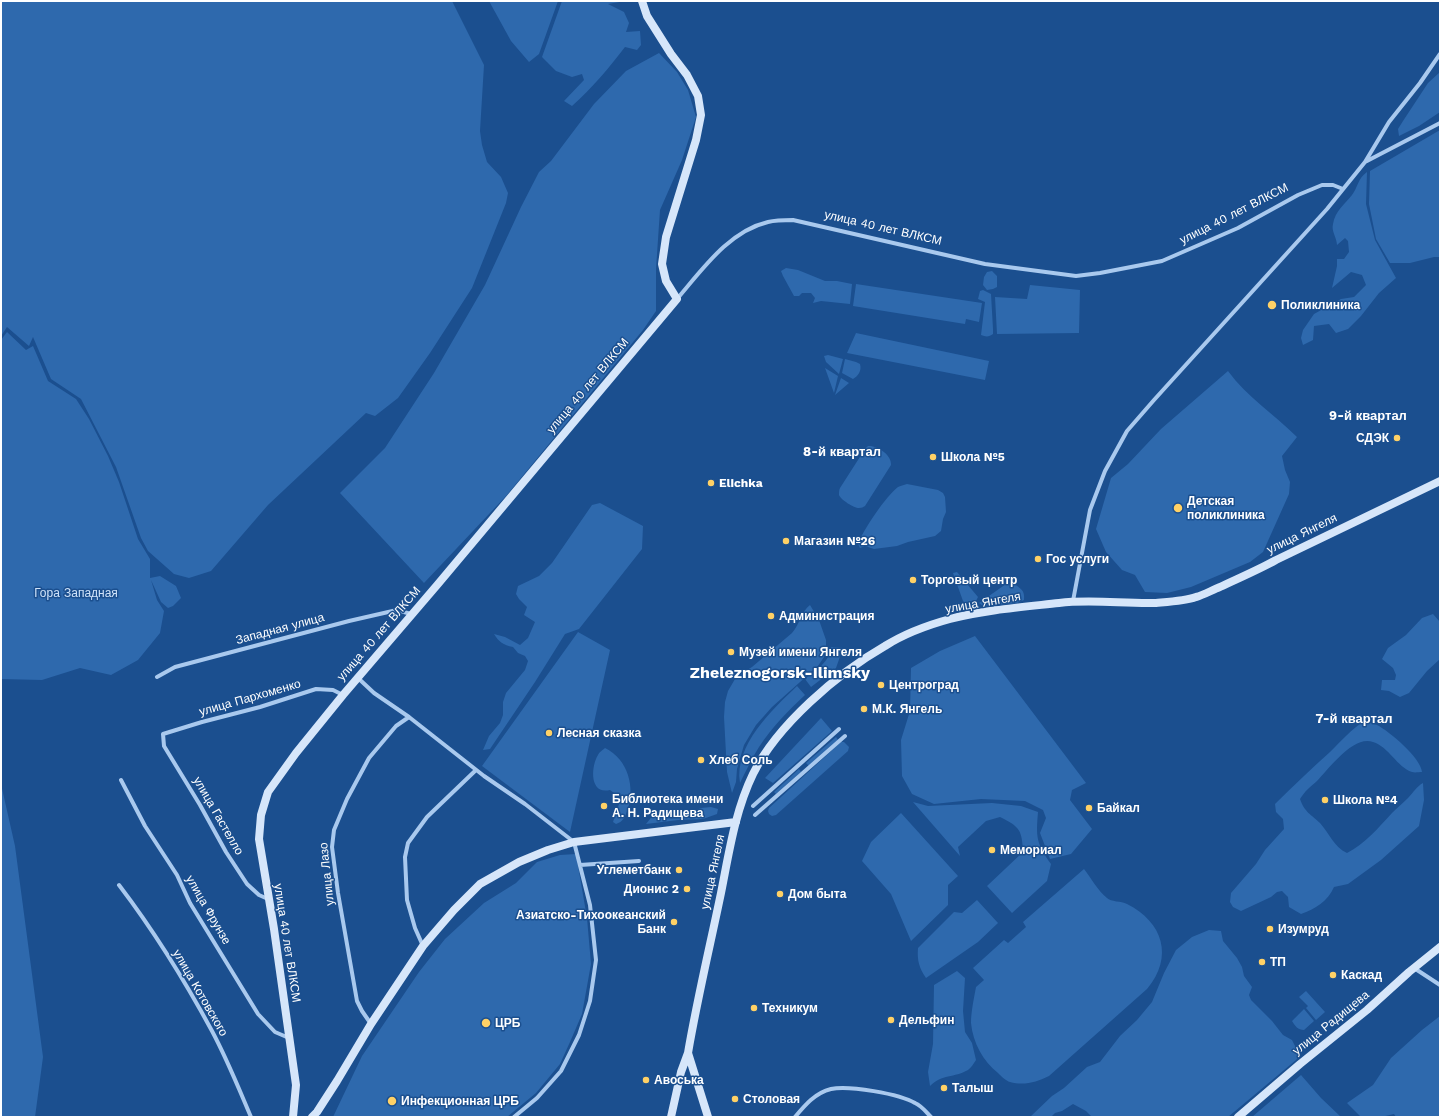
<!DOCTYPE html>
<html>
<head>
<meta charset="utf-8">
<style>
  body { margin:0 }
  #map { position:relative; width:1441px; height:1118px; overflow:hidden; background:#1b4f8f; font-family:"Work Sans",sans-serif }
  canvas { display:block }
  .frame { position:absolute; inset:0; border:2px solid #fff; pointer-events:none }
</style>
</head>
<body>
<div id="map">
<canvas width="1441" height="1118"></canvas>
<div class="frame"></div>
</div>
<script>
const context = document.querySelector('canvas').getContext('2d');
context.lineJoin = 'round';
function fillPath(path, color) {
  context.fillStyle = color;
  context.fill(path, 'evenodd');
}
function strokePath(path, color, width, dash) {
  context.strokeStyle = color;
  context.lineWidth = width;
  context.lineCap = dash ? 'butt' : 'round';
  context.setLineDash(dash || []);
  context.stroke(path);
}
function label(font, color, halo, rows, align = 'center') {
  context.font = font + ' "Work Sans",sans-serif';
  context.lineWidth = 3;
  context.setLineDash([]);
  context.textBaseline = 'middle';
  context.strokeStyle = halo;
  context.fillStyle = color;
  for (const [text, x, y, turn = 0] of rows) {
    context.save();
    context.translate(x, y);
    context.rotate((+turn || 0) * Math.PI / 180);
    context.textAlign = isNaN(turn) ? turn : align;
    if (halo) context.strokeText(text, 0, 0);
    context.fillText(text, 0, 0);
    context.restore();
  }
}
fillPath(new Path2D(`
  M 1,1 L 452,1 L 484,65 L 480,131 L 482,145 L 487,162 L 501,177 L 508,193 L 506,203 L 472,288 L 430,353 L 398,398 L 375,416 L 366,413 L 268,505 L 211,571 L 189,578 L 174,574 L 148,551 L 141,538 L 116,467 L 81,399 L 51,379 L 33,337 L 29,346 L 7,327 L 1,336 Z
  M 489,1 L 558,1 L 539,54 L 529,62 L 511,41 Z
  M 562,1 L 625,1 L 608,4 L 624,12 L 629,23 L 626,32 L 640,31 L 641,45 L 637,50 L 625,47 C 609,68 592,88 572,106 L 564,101 L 584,80 L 582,74 L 572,77 L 556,71 L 542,57 Z
  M 659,53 L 677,72 L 688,90 L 696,117 L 682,160 L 660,210 L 656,269 L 656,311 L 643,330 L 506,496 L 424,583 L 340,493 L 385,448 L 434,373 L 485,285 L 521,207 L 539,172 L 551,161 L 594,104 L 626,71 Z
  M 1440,72 L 1440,112 L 1419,126 L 1399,136 L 1398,129 L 1403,121 L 1428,83 Z
  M 1440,130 L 1440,257 L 1434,257 L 1410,263 L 1390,263 L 1376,239 L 1369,204 L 1370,171 Z
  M 1367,172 L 1366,204 L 1375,240 L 1396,278 L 1379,293 L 1361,316 L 1348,329 L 1336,333 L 1329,324 L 1314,326 L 1313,340 L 1303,345 L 1301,338 L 1303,330 L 1314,314 L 1341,299 L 1354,297 L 1366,285 L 1362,275 L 1351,272 L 1332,288 L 1337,266 L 1337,259 L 1344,259 L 1349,252 L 1348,241 L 1345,238 L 1337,245 C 1337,238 1331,231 1333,224 C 1335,211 1345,204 1352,195 C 1358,187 1358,178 1367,172 Z
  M 786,268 L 798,270 L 825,281 L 837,281 L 852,284 L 850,304 L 821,301 L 813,303 L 815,298 L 811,293 L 802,293 L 799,296 L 794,296 L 783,276 L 781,271 Z
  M 992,271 L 997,276 L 997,287 L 993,289 L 987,290 L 983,285 L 984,277 L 987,272 Z
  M 856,284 L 982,303 L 979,322 L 966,319 L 965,324 L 853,306 Z
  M 1030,285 L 1080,290 L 1079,333 L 997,334 L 995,297 L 1027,299 Z
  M 983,290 L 991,294 L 993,329 L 993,334 C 989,337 986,337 981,335 L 985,302 L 978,299 L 980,291 Z
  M 7,332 L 26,350 L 33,346 L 48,381 L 76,399 L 89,419 L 108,456 L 119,482 L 138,539 L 150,559 L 150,578 L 160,576 L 176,586 L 181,598 L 173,606 L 168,608 L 161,602 L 151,580 L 157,600 L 164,611 L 160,633 L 138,660 L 111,675 L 80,668 L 42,680 L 1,679 L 1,340 Z
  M 856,333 L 989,361 L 985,380 L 847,353 Z
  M 828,355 L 843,359 L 839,374 L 826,362 L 824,356 Z
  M 845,359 L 856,362 L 860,364 C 862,371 858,376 853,379 L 842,373 Z
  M 825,368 L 838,376 L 834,393 Z
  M 1228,371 C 1247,397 1275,415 1297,437 L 1282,456 L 1285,470 L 1290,482 L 1289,494 L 1263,552 L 1250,562 L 1191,587 L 1167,593 L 1145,592 L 1135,575 L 1122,570 L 1106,552 L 1096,529 L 1111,478 L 1128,464 L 1161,429 Z
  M 841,378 L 849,383 L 835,395 Z
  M 868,446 C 877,445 892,455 891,465 L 865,506 C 863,507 862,508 859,508 C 854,508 841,500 839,495 C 839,492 839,490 840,488 L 865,449 Z
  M 907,484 L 938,490 L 943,493 L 945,497 L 946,512 L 943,519 L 941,531 L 935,536 L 908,542 L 897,546 L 874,549 L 865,546 L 860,548 L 858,544 C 863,530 886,496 898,487 C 900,486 904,485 907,484 Z
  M 600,503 L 643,526 L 642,549 L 579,629 L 565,634 L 535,682 L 490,749 L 483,750 L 489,736 L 500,723 L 503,715 L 503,702 L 506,693 L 525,670 L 528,661 L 525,656 L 518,653 L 513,647 C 503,645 499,642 494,634 L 505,637 L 520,645 L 528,638 L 535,622 L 524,615 L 527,607 L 519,599 L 516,594 L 518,586 L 539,576 L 552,563 L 592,505 Z
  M 957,572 L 978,597 L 976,601 L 965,603 L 963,601 L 953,573 Z
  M 1013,583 C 1021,589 1025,590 1024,600 L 1017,603 L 983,606 L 979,603 L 1006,584 Z
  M 810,605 L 819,620 L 826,640 L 826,650 L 824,657 L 818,666 L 772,707 L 756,725 L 744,745 L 737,769 L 736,782 L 732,793 L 727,772 L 724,717 L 725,702 L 728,691 L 735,679 L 740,674 L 752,667 L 792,633 C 800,624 801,612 810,605 Z
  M 1433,614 L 1440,622 L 1440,659 L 1427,671 L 1409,693 L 1400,697 L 1389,691 L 1381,690 L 1382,680 L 1395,680 L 1396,675 L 1393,668 L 1382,659 L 1388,648 L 1406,635 L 1422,618 Z
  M 578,632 L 610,650 L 570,832 L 482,766 Z
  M 975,636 L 1086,783 L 1072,790 L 1070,800 L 1092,829 L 1071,854 L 1050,859 L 1040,833 L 1046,818 L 1043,810 L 1025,801 L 981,799 L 934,804 L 912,794 L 902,776 L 901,740 L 910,711 L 911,668 L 940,651 Z
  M 831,647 L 843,648 L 836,668 L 811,687 L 805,679 C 816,670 830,662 831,647 Z
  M 797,686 L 805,695 C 788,711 772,727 759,747 C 752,758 746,771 740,783 C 734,745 772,710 797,686 Z
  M 821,718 L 832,731 L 773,783 L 765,778 Z
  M 1364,721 C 1368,722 1373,723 1377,725 C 1389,731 1421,758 1422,772 C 1419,772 1415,773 1412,772 C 1397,767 1389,747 1373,742 C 1353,735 1329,769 1317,781 C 1310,787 1305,791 1300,799 C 1305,813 1311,814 1320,823 C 1329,833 1334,847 1347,853 C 1365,844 1378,828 1392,813 C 1397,808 1403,803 1408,798 C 1413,793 1417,786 1423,783 L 1424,800 L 1419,826 L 1381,860 L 1348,884 L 1334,887 C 1328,901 1315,909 1301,914 L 1289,907 L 1288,897 L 1282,891 L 1277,892 L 1271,897 L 1241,911 L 1233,907 L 1230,902 L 1231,893 L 1256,864 L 1265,850 L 1284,829 L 1283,819 L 1276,812 L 1275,804 C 1293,786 1311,769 1330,752 C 1341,741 1351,730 1364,721 Z
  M 836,737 L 838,740 L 809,766 L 806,763 Z
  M 841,742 L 844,742 L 849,747 L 848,751 L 776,815 L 772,816 L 769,814 L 768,811 L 769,808 Z
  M 605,748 C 628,759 636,788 627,811 C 625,817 623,822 616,824 L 613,822 L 621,798 L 610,790 C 589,795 591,766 598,755 C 599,752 603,750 605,748 Z
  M 799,769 L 801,772 L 776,794 L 774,792 Z
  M 1,784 L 15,846 L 43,1057 L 35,1117 L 1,1117 Z
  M 913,802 L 928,806 L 992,803 L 1021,806 L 1038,812 C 1036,837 1036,843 1051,864 L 1047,881 L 1012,913 L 987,886 L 1023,852 C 1022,830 1020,827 1000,817 L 986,821 L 958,847 L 960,856 Z
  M 711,807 L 718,809 L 717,814 L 703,819 L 678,820 L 646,824 L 654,814 L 671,817 L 689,813 L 701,808 Z
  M 901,813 L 958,876 L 948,885 L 948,905 L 911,941 L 891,894 L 862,861 L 871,842 Z
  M 576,854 L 587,918 L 591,964 L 582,1014 L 570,1042 L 560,1064 L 536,1093 L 507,1117 L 333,1117 L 362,1056 L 419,972 L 445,939 L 484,903 L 516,883 L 537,862 L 560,855 Z
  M 1084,869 C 1091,878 1098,891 1107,898 C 1111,902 1121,901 1127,904 C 1163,922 1174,957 1147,989 L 1049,1076 C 1037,1082 1024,1086 1010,1082 C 1006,1081 1001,1076 998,1073 C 983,1061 973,1043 971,1023 C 971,1012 974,998 976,987 L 984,980 L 973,968 L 1004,940 L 1008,943 L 1026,927 L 1023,922 Z
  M 977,900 L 998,923 L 978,942 L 926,978 C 919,968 917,960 918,948 L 954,912 L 962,913 Z
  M 1209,930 L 1221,931 L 1223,941 L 1237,958 L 1242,967 L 1244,976 L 1252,987 L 1249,995 L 1251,1000 L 1272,1021 L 1283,1035 L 1292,1040 L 1296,1048 L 1299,1056 L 1296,1060 L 1228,1117 L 1092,1117 L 1086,1111 L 1073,1104 L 1062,1111 L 1055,1113 L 1051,1117 L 1030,1117 L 1052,1096 L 1064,1088 L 1087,1067 L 1100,1062 L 1120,1036 L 1137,1020 L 1152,1002 L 1164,973 L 1176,950 L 1192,937 Z
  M 957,971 L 965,978 L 963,1011 L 965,1032 L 972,1043 L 976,1060 C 974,1063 971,1068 968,1070 C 954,1078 942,1074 930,1086 L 928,1072 L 933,1044 L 934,985 Z
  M 1306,991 L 1325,1012 L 1316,1020 L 1306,1008 L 1308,1006 L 1299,997 Z
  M 1304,1009 L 1314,1021 L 1304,1030 C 1298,1030 1295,1026 1292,1021 Z
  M 1440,1016 L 1440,1117 L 1396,1117 L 1394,1114 L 1381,1117 L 1361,1117 L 1347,1103 L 1373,1085 L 1391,1058 L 1422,1030 Z
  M 1301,1075 L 1321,1098 L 1341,1117 L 1252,1117 Z`), '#2e69ad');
strokePath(new Path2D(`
  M 1365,162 L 1440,123
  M 677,299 C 702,270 729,231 768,222 C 776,220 785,220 793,220 L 985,264 L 1076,276 L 1100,273 L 1162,261 L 1238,228 L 1298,195 L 1322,185 L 1333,185 L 1343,189
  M 1073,601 L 1090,510 L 1105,471 L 1127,431 L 1154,400 L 1327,209 L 1365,162 L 1389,122 L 1420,83 L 1440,54
  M 157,677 L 175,667 L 349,621 L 397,610 L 411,614
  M 358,678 L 374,693 L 409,717 L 484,776 L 525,804 L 574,842 L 590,905 L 596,960 L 590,1001 L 579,1035 L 561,1071 L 537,1098 L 514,1117
  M 121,780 L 145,826 L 177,875 L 190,903 L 258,1014 L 275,1032 L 289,1038
  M 753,806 L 839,729
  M 755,815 L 845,736
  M 580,865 L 639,861
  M 119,885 C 154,931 185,981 212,1031 C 227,1059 239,1089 251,1117
  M 268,899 L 259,895 L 247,884 L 226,852 L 200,805 L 164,746 L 163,734 L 202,722 L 260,707 L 316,689 L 333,690 L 343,695
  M 423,946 L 415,928 L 407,900 L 405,857 L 408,843 L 427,817 L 476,770
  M 1414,968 L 1440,985
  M 371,1024 L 362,1011 L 357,1001 L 338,893 L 332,847 L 334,830 L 347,799 L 369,758 L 396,726 L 409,717
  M 795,1117 C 805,1105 815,1093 831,1089 C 848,1085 900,1094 915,1103 C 922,1106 926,1112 931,1117`), '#a9c9ee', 4);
strokePath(new Path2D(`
  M 688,1053 L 708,1117
  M 293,1117 L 296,1085 L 274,929 L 259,839 L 261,815 L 268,792 L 296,753 L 343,695 L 438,584 L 677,299 L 666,281 L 662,264 L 666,237 L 696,140 L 701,115 L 698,96 L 687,75 L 671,54 L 647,16 L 642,1
  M 312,1117 L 317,1112 L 337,1081 L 371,1024 L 423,946 L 454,910 L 480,884 L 519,862 L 548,850 L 574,842 L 736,822
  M 671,1117 L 681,1072 L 688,1053 C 697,1000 710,946 721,893 C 729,853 735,811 753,774 C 777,725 838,673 885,646 C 904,634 928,625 950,619 C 985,610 1023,607 1059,603 C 1092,599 1124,604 1156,603 C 1167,602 1185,601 1196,597 C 1204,595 1212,590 1220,587 C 1239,578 1258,570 1276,560 L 1440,481
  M 1238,1117 L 1300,1064 L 1367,1010 L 1409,972 L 1440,947`), '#d6e6fa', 8);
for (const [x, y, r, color] of [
  [1272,305,5,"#ffd166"],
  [1397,438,4,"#ffd166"],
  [933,457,4,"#ffd166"],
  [711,483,4,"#ffd166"],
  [1178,508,5,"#ffd166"],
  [786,541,4,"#ffd166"],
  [1038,559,4,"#ffd166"],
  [913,580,4,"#ffd166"],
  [771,616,4,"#ffd166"],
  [731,652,4,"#ffd166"],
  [881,685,4,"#ffd166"],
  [864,709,4,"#ffd166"],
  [549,733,4,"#ffd166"],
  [701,760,4,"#ffd166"],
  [1325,800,4,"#ffd166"],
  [604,806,4,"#ffd166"],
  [1089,808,4,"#ffd166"],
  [992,850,4,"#ffd166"],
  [679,870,4,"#ffd166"],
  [687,889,4,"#ffd166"],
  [780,894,4,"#ffd166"],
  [674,922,4,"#ffd166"],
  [1270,929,4,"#ffd166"],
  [1262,962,4,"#ffd166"],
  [1333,975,4,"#ffd166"],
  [754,1008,4,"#ffd166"],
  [891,1020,4,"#ffd166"],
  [486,1023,5,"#ffd166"],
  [646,1080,4,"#ffd166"],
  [944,1088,4,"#ffd166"],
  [735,1099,4,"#ffd166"],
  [392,1101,5,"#ffd166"]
]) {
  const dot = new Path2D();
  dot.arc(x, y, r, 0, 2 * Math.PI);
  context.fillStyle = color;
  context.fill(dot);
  strokePath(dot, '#1b4f8f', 1.5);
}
label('12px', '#fff', '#1b4f8f', [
  ["улица 40 лет ВЛКСМ",1234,214,-27],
  ["улица 40 лет ВЛКСМ",883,228,13],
  ["улица 40 лет ВЛКСМ",588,386,-50],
  ["улица Янгеля",1302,534,-26],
  ["улица Янгеля",983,603,-10],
  ["Западная улица",280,629,-15],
  ["улица 40 лет ВЛКСМ",379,634,-49],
  ["улица Пархоменко",250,698,-16],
  ["улица Гастелло",218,816,60],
  ["улица Янгеля",713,872,-78],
  ["улица Лазо",327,874,-96],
  ["улица Фрунзе",208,910,60],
  ["улица 40 лет ВЛКСМ",287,943,81],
  ["улица Котовского",200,993,60],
  ["улица Радищева",1331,1023,-39]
]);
label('bold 12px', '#fff', '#1b4f8f', [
  ["Поликлиника",1281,305],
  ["СДЭК",1389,438,"right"],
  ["Школа №5",941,457],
  ["Elichka",719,483],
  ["Детская",1187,501],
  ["поликлиника",1187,515],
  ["Магазин №26",794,541],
  ["Гос услуги",1046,559],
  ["Торговый центр",921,580],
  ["Администрация",779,616],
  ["Музей имени Янгеля",739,652],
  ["Центроград",889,685],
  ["М.К. Янгель",872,709],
  ["Лесная сказка",557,733],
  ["Хлеб Соль",709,760],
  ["Библиотека имени",612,799],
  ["А. Н. Радищева",612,813],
  ["Школа №4",1333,800],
  ["Байкал",1097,808],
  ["Мемориал",1000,850],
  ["Углеметбанк",671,870,"right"],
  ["Дионис 2",679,889,"right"],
  ["Дом быта",788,894],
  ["Азиатско-Тихоокеанский",666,915,"right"],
  ["Банк",666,929,"right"],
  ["Изумруд",1278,929],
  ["ТП",1270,962],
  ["Каскад",1341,975],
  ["Техникум",762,1008],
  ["Дельфин",899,1020],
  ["ЦРБ",495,1023],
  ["Авоська",654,1080],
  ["Талыш",952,1088],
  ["Столовая",743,1099],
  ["Инфекционная ЦРБ",401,1101]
], 'left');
label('12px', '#cfe3fa', '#1b4f8f', [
  ["Гора Западная",76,593]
]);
label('bold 13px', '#fff', '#1b4f8f', [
  ["9-й квартал",1368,416],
  ["8-й квартал",842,452],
  ["7-й квартал",1354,719]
]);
label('bold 16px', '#fff', '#1b4f8f', [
  ["Zheleznogorsk-Ilimsky",780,673]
]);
</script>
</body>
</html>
